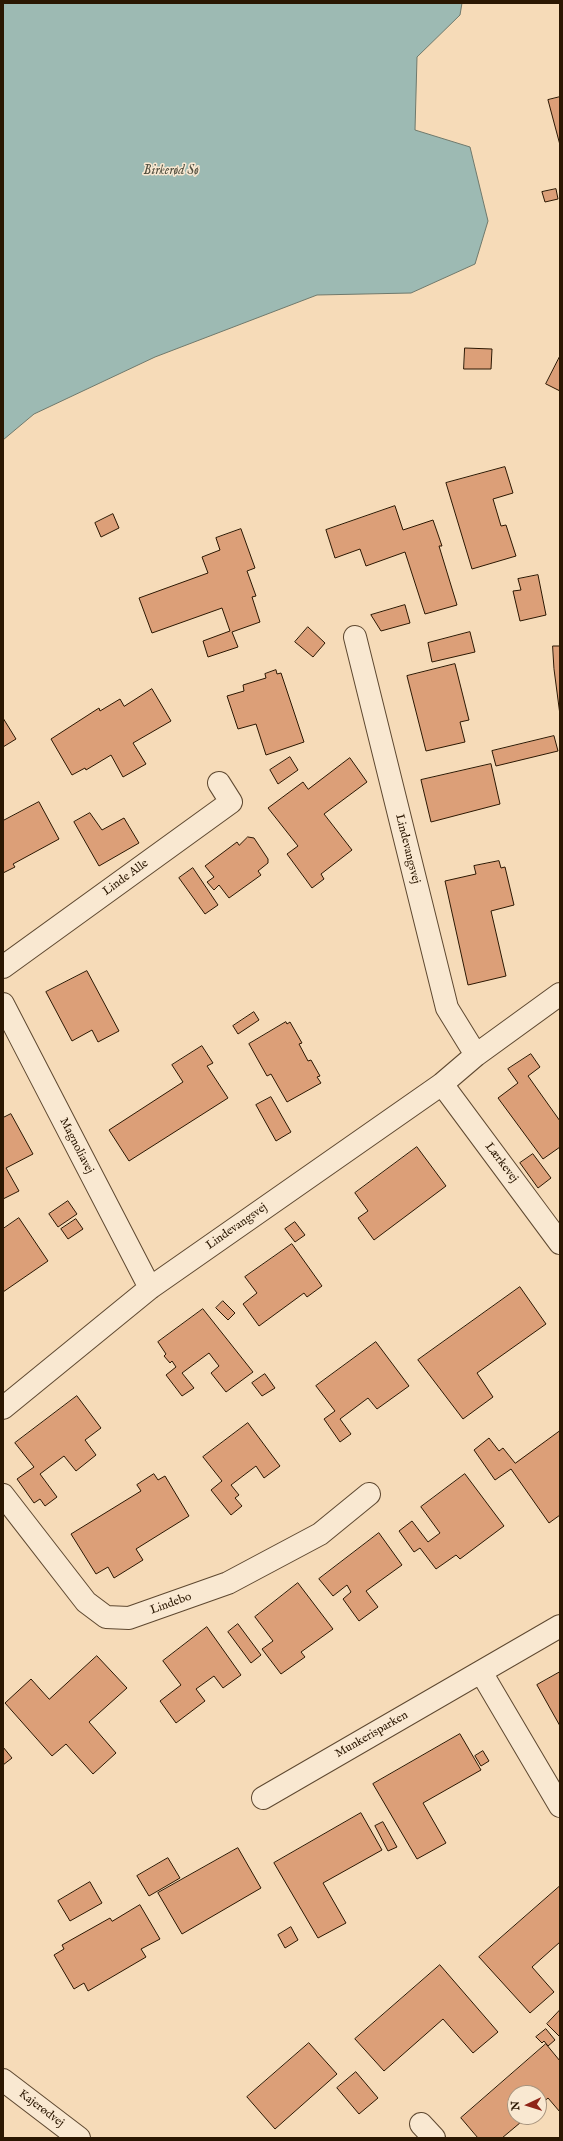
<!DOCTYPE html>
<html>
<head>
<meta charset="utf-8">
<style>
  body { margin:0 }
  #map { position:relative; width:563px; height:2141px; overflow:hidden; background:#f6dbb8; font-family:"IM FELL English",serif }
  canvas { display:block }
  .frame { position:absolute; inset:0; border:4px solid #2b1702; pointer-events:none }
  .north { position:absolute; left:507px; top:2085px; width:40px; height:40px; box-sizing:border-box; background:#f9e8d1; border:1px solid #a7947e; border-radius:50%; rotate:266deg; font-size:11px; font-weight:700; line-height:16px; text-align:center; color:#2b1702 }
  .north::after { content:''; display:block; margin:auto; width:14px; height:18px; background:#8f2418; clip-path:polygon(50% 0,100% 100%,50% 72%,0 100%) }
</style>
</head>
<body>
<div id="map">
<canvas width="563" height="2141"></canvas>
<div class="frame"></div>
<div class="north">N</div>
</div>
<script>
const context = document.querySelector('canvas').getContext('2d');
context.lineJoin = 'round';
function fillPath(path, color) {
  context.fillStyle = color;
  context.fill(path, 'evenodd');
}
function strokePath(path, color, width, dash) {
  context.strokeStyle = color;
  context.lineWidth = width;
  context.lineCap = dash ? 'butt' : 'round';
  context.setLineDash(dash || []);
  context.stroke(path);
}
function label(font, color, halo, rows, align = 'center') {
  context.font = font + ' "IM FELL English",serif';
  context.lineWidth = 3;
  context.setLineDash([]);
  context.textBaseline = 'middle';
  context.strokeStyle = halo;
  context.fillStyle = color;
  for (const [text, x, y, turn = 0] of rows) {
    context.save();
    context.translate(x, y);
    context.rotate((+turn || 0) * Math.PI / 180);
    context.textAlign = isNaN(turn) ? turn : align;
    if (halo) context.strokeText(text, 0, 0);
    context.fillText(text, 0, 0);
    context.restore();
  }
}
const water = new Path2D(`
  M 3,3 L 462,3 L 460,15 L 417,57 L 415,130 L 470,147 L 488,221 L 475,264 L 411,293 L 317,295 L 155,357 L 34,414 L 3,440 Z`);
fillPath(water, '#9dbab3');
strokePath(water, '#6f796c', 1);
const building = new Path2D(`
  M 560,97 L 560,145 L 548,100 Z
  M 556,189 L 558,199 L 545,202 L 542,192 Z
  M 465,348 L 492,349 L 491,369 L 464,369 Z
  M 560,356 L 560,391 L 546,384 Z
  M 505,467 L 513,493 L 493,499 L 501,526 L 506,525 L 516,556 L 472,569 L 446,483 Z
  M 395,506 L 403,530 L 433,520 L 442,546 L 439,546 L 457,605 L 425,614 L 405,552 L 366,566 L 360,549 L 335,558 L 326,530 Z
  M 113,514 L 119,528 L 101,537 L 95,523 Z
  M 241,529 L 255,568 L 247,571 L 256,596 L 252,597 L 260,622 L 232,632 L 238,647 L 208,657 L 203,641 L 230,631 L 222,608 L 152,633 L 139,598 L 208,573 L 202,557 L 220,550 L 216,538 Z
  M 538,575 L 546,615 L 520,621 L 513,591 L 521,590 L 518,579 Z
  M 405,605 L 410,623 L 381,631 L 371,615 Z
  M 308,627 L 325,643 L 313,657 L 295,642 Z
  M 470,632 L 475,652 L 432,662 L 428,643 Z
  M 553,646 L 560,646 L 560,715 L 554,669 Z
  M 455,664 L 469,720 L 460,722 L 465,742 L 426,751 L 407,676 Z
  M 276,670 L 277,674 L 281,673 L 304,742 L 266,755 L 256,724 L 238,729 L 227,696 L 244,691 L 243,685 L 266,678 L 265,674 Z
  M 152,689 L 171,721 L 133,743 L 146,764 L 123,777 L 111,755 L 86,770 L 85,768 L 72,775 L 51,739 L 99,708 L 100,711 L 120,699 L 124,706 Z
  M 3,718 L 16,739 L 3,747 Z
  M 554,736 L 558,751 L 496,766 L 492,751 Z
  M 290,757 L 298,770 L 278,784 L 270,770 Z
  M 350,758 L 367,782 L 324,814 L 352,850 L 321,874 L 324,879 L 312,888 L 287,854 L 298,846 L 268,808 L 303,782 L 308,789 Z
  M 491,764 L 500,804 L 431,822 L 421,780 Z
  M 39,802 L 59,839 L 13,864 L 15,867 L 3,873 L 3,821 Z
  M 90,813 L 102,830 L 124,818 L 139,843 L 99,866 L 74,822 Z
  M 248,837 L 254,838 L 268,859 L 268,863 L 258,871 L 261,875 L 229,898 L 219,885 L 214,890 L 207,882 L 214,877 L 205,866 L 237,842 L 239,845 Z
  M 499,861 L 501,868 L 505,867 L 514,905 L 491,911 L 506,976 L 468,985 L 445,881 L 476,874 L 474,866 Z
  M 193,868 L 218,905 L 205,914 L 179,878 Z
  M 87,971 L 119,1031 L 98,1042 L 92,1030 L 72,1041 L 46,992 Z
  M 254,1012 L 259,1020 L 238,1034 L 233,1026 Z
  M 286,1022 L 287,1024 L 290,1022 L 302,1043 L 299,1044 L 308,1061 L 311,1060 L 320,1076 L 317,1077 L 321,1083 L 287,1102 L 271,1074 L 267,1076 L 249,1044 Z
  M 202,1046 L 213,1063 L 207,1066 L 228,1098 L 129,1161 L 109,1130 L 183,1082 L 172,1065 Z
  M 531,1054 L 540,1067 L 528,1076 L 560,1121 L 560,1147 L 543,1159 L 498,1098 L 518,1083 L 508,1069 Z
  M 271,1097 L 291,1132 L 276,1141 L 256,1105 Z
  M 11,1114 L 33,1154 L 6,1168 L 19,1191 L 3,1199 L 3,1118 Z
  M 417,1147 L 446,1186 L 374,1240 L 358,1218 L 368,1211 L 355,1193 Z
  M 533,1154 L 551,1178 L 538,1188 L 520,1163 Z
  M 68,1201 L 77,1214 L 58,1227 L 49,1214 Z
  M 19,1218 L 48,1261 L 3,1292 L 3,1229 Z
  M 76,1219 L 83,1229 L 68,1239 L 61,1229 Z
  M 295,1222 L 305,1235 L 295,1242 L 285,1229 Z
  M 292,1244 L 322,1286 L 307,1297 L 304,1293 L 259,1326 L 243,1304 L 257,1293 L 245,1277 Z
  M 520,1287 L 546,1324 L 477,1373 L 493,1397 L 463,1419 L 418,1360 Z
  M 223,1301 L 235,1313 L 228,1320 L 216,1308 Z
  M 203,1309 L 253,1372 L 226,1392 L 211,1373 L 219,1366 L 209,1353 L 182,1373 L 194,1388 L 182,1396 L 166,1375 L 176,1367 L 172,1361 L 170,1363 L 164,1356 L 166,1354 L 158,1342 Z
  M 376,1342 L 409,1386 L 377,1409 L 368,1398 L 340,1419 L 351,1434 L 340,1442 L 324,1419 L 335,1411 L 316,1386 Z
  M 265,1374 L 275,1388 L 262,1396 L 252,1383 Z
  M 77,1396 L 101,1428 L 85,1440 L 96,1455 L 76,1471 L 64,1456 L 40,1474 L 57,1497 L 45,1506 L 40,1499 L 34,1503 L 17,1479 L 34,1467 L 15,1443 Z
  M 248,1423 L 280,1466 L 264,1478 L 256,1466 L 231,1485 L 239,1495 L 235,1498 L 242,1506 L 231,1515 L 211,1490 L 222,1481 L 203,1457 Z
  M 560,1431 L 560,1515 L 549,1523 L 511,1469 L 495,1480 L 474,1450 L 489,1438 L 499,1451 L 503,1448 L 515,1463 Z
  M 154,1474 L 158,1480 L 165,1476 L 189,1516 L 136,1549 L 143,1560 L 114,1578 L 108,1567 L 96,1574 L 71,1534 L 141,1491 L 137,1485 Z
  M 465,1474 L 504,1526 L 460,1559 L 456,1555 L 436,1569 L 420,1548 L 414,1552 L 399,1531 L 412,1521 L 428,1542 L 440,1533 L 421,1507 Z
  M 379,1533 L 402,1565 L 366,1591 L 378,1607 L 359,1621 L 343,1599 L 351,1592 L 347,1585 L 333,1596 L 319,1579 Z
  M 298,1583 L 333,1629 L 301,1652 L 305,1657 L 281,1674 L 262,1649 L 273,1641 L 255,1617 Z
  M 238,1624 L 261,1655 L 251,1663 L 228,1632 Z
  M 207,1627 L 241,1675 L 223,1688 L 214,1676 L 196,1689 L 205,1701 L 176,1723 L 160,1701 L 181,1685 L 163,1661 Z
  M 97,1656 L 127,1688 L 89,1722 L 116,1753 L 93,1774 L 66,1744 L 52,1756 L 5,1703 L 31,1679 L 49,1699 Z
  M 560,1672 L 560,1726 L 537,1685 Z
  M 460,1734 L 481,1770 L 423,1803 L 446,1843 L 417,1859 L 373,1784 Z
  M 3,1747 L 12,1758 L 3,1765 Z
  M 483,1751 L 489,1761 L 481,1766 L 475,1756 Z
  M 361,1813 L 382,1850 L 323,1883 L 346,1923 L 318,1938 L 274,1863 Z
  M 383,1822 L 397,1847 L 388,1851 L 375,1826 Z
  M 238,1848 L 261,1888 L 182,1934 L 158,1893 Z
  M 168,1858 L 180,1878 L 149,1896 L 137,1876 Z
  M 90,1882 L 102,1903 L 70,1921 L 58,1901 Z
  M 560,1886 L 560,1942 L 532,1967 L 554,1992 L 530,2013 L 479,1957 Z
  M 140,1905 L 160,1939 L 141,1949 L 146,1957 L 88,1991 L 84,1983 L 74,1989 L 54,1955 L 64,1949 L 62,1945 L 110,1918 L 112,1921 Z
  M 291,1927 L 298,1940 L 285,1948 L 278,1935 Z
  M 440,1965 L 498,2032 L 473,2053 L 443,2019 L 384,2071 L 355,2039 Z
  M 560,2010 L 560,2037 L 547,2024 Z
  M 546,2029 L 555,2040 L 548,2046 L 544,2041 L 542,2043 L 536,2037 Z
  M 309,2043 L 337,2074 L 275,2129 L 247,2097 Z
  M 546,2044 L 560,2061 L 560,2112 L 548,2098 L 539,2106 L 539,2093 L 515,2093 L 515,2117 L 527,2117 L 502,2138 L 478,2138 L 461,2118 Z
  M 356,2072 L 378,2098 L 359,2114 L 337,2088 Z`);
fillPath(building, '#dc9f78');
strokePath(building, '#2b1702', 1);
const minor = new Path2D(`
  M 355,637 L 447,1008 L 476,1055
  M 3,967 L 231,802 L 219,783
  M 3,1004 L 150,1288
  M 442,1084 L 560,1243
  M 3,1408 L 150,1288 L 442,1084 L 476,1055 L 560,994
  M 3,1495 L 86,1602 L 106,1617 L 129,1618 L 228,1583 L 320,1534 L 369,1494
  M 481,1672 L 560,1806
  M 263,1798 L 560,1626
  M 3,2080 L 79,2138
  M 421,2124 L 434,2138`);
strokePath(minor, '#5e4830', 24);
strokePath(minor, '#f9e8d1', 22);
label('12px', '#2b1702', '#f9e8d1', [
  ["Lindevangsvej",407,849,76],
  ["Linde Alle",126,878,-36],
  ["Magnoliavej",76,1146,63],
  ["Lærkevej",501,1163,53],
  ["Lindevangsvej",237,1227,-35],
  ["Lindebo",171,1604,-20],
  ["Munkerisparken",372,1735,-30],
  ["Kajerødvej",41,2109,37]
]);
label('italic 13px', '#535040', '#f9e8d1', [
  ["Birkerød Sø",171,171]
]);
</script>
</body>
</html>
